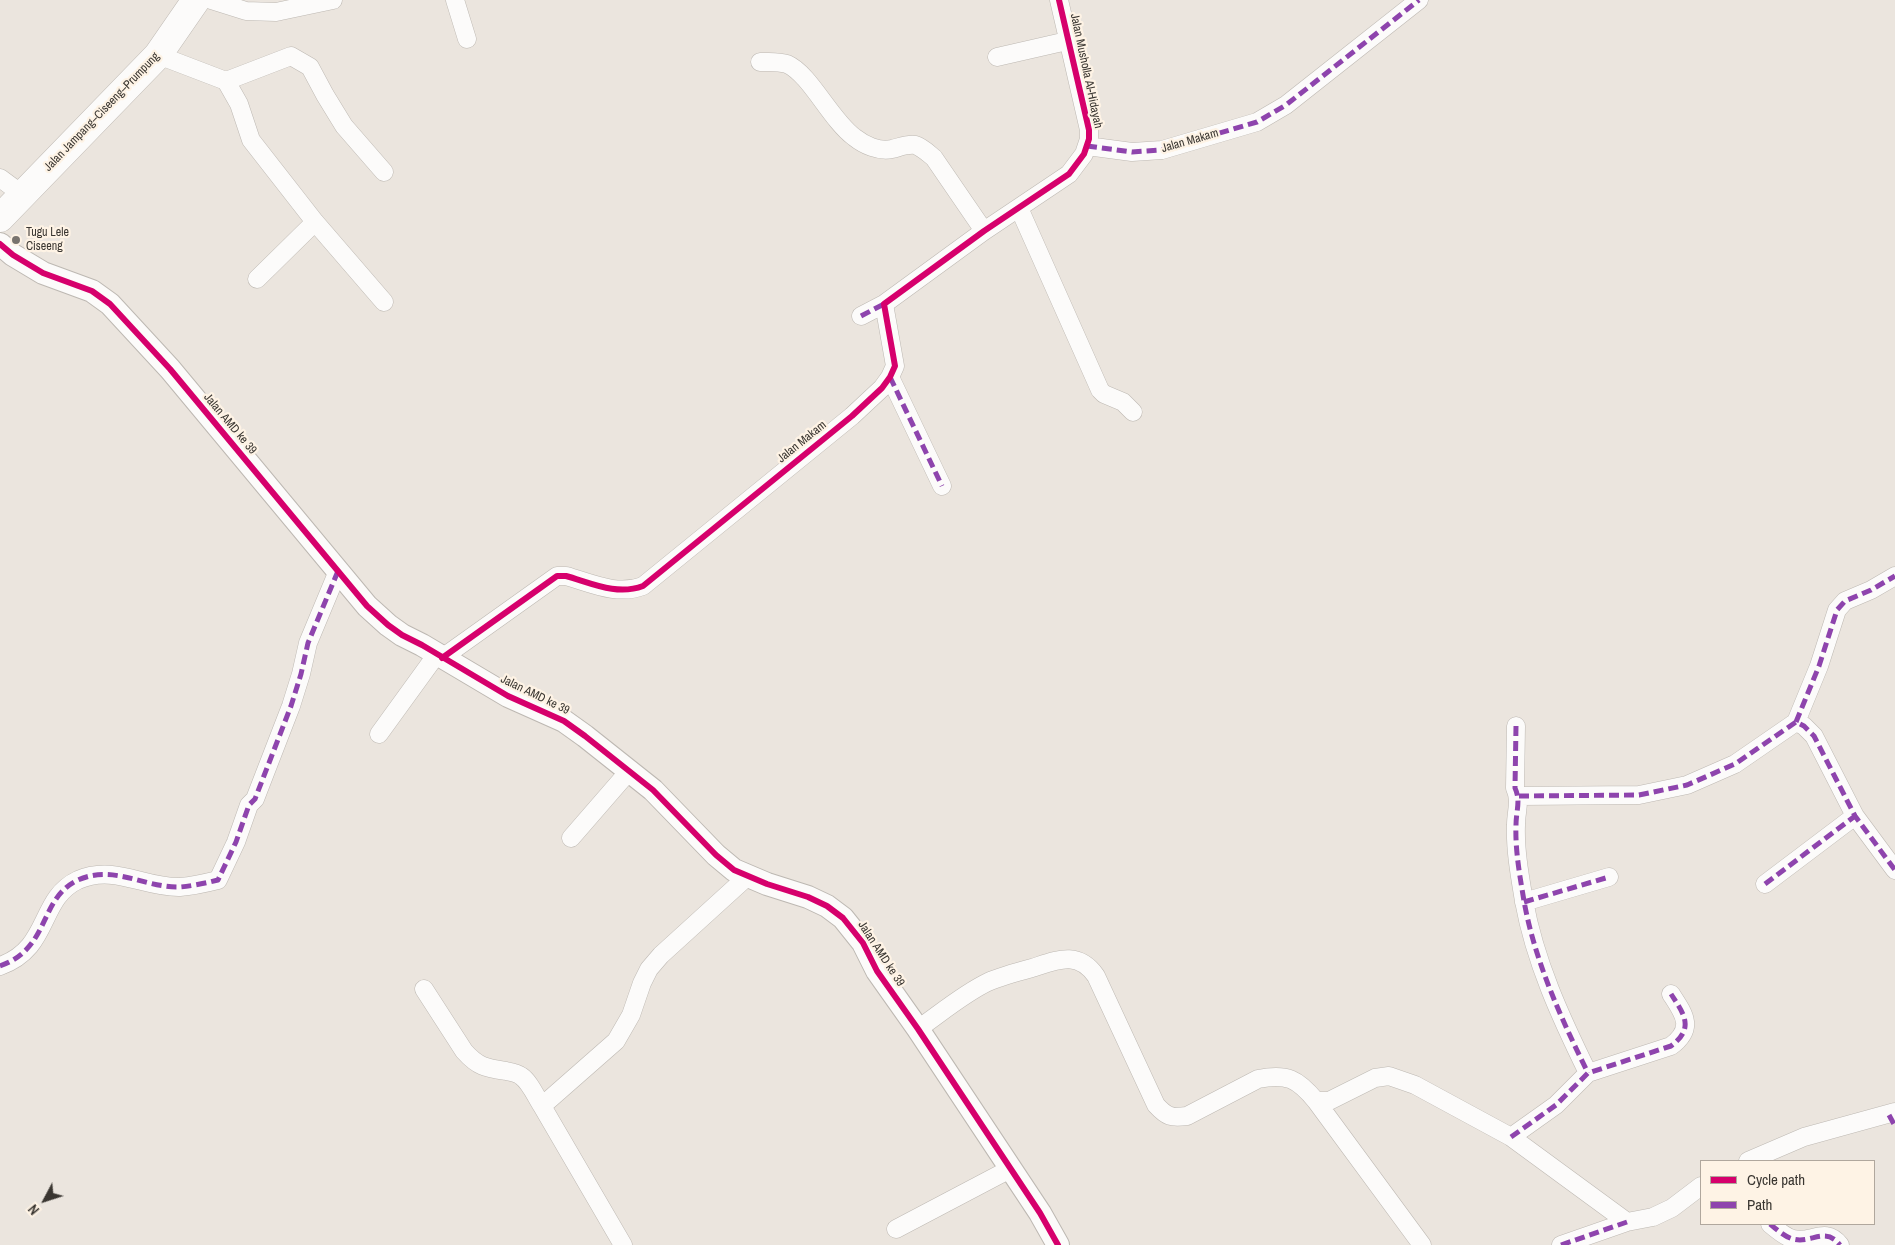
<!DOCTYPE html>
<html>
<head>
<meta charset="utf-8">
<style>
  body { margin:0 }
  #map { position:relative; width:1895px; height:1245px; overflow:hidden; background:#ebe5de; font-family:"Archivo Narrow",sans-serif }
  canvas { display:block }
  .legend { position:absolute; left:1700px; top:1160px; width:175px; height:65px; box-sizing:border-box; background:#fef3e5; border:1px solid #b0a79d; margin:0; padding:6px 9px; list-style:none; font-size:15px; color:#3a3631 }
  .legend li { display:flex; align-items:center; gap:10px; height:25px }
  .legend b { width:25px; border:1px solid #b0a79d }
  .north { position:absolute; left:20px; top:1175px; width:50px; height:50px; -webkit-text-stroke:4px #fef3e5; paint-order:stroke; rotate:230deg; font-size:14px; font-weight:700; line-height:20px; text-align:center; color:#3a3631 }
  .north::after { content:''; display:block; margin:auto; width:18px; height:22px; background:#3a3631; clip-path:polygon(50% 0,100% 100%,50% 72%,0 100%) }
</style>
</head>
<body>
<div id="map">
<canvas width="1895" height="1245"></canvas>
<ul class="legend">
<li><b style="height:6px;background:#d6006c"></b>Cycle path</li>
<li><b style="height:6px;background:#8e44ad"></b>Path</li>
</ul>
<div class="north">N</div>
</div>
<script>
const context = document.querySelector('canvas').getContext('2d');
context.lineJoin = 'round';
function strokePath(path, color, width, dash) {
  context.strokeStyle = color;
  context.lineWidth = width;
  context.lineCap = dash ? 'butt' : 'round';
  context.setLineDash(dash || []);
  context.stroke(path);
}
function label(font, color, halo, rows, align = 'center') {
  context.font = font + ' "Archivo Narrow",sans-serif';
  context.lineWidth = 4.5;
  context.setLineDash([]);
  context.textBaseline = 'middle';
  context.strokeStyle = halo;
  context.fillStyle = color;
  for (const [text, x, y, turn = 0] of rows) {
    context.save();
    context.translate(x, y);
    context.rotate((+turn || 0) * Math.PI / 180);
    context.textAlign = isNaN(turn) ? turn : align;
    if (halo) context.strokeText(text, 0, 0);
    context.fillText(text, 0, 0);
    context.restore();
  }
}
const minor = new Path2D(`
  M 211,0 L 246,11 L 276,12 L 333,0
  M 455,0 L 467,39
  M 158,55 L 226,81 L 239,104 L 251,140 L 315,222 L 384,302
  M 997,57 L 1067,41
  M 760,62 C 769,62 778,61 787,64 C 810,74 830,119 854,137 C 864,145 879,152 892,149 C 900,147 907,144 915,145 C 922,147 928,153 934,158 L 984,231
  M 226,81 L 291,56 L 310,67 L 325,95 L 344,126 L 384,172
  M 1087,146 L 1132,152 L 1162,150 L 1257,122 L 1286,105 L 1419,0
  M 0,178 L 23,195
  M 1019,208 L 1100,390 L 1104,394 L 1123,402 L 1133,412
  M 257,279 L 315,222
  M 861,316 L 884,304
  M 890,377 L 942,486
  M 442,658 L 557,576 L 566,576 C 591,583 617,596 643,586 L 852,416 L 882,388 L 890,377 L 895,366 L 884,304 L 984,231 L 1069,174 L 1084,154 L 1089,139 L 1089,130 L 1059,0
  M 1796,722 L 1819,666 L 1837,610 L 1845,601 L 1871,590 L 1895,576
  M 1516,726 L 1515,788 C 1521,801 1516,811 1516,825 C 1515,850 1520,877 1524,901 C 1535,962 1561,1018 1588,1073
  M 379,734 L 437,654
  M 1519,796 L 1639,795 L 1687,785 L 1735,764 L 1796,722 L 1804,726 L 1814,736 L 1855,816 L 1895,870
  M 571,838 L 630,770
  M 1765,884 L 1855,816
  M 1524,902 L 1609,877
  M 0,966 C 51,948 38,899 78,880 C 114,864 144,888 180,887 C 192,886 206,883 218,880 L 236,842 L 249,805 L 255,799 L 291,706 L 301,674 L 308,643 L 338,571
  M 424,989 L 464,1051 C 478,1067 486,1068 506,1071 C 511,1072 517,1073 521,1076 C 530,1082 536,1097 542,1106
  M 918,1029 C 941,1013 963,994 988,982 C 1002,976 1017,972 1032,968 C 1057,960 1078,950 1096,976 L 1156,1105 C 1167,1117 1171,1118 1187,1116 L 1258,1079 C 1287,1073 1298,1079 1316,1101 L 1422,1245
  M 1316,1101 L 1329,1101 L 1375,1078 L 1389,1076 L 1415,1085 L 1511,1137 L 1627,1222 L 1653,1217 L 1672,1208 L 1701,1186
  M 1511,1137 L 1556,1105 L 1588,1073 L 1671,1046 C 1695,1028 1684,1014 1671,994
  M 1748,1161 L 1804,1137 L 1895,1112
  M 1770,1224 C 1776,1229 1785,1237 1793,1239 C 1811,1244 1825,1226 1840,1245
  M 896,1229 L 1010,1169
  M 623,1245 L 542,1106 L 616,1041 L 631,1015 L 642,983 L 649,969 L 661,955 L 749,875
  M 1561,1245 L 1627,1222`);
const tertiary = new Path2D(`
  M 0,244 L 13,255 L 43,273 L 92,291 L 110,304 L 170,369 L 367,606 L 388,625 L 402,635 L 422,645 L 508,696 L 564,721 L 585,736 L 653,790 L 716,855 L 734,870 L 767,884 L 808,897 L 827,906 L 843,918 L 863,943 L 877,971 L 918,1029 L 1040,1213 L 1058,1245`);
const primary = new Path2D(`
  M 0,218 L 158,55 L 196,0`);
strokePath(minor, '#bdb8b2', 19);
strokePath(tertiary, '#bdb8b2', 24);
strokePath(primary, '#bdb8b2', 29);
strokePath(minor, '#fcfbfa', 18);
strokePath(tertiary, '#fcfbfa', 22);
strokePath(primary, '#fcfbfa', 28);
strokePath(new Path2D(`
  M 1087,146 L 1132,152 L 1162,150 L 1257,122 L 1286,105 L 1419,0
  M 861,316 L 884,304
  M 890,377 L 942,486
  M 1796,722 L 1819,666 L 1837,610 L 1845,601 L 1871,590 L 1895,576
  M 1516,726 L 1515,788 C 1521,801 1516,811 1516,825 C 1515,850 1520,877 1524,901 C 1535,962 1561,1018 1588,1073
  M 1519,796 L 1639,795 L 1687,785 L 1735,764 L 1796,722 L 1804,726 L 1814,736 L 1855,816 L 1895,870
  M 1765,884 L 1855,816
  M 1524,902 L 1609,877
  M 0,966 C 51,948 38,899 78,880 C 114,864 144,888 180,887 C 192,886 206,883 218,880 L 236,842 L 249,805 L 255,799 L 291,706 L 301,674 L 308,643 L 338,571
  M 1889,1115 L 1895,1126
  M 1511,1137 L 1556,1105 L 1588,1073 L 1671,1046 C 1695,1028 1684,1014 1671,994
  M 1770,1224 C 1776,1229 1785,1237 1793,1239 C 1811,1244 1825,1226 1840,1245
  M 1561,1245 L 1627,1222`), '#8e44ad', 5, [10, 5]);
strokePath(new Path2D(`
  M 0,244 L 13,255 L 43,273 L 92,291 L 110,304 L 170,369 L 367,606 L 388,625 L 402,635 L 422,645 L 508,696 L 564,721 L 585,736 L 653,790 L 716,855 L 734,870 L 767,884 L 808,897 L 827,906 L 843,918 L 863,943 L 877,971 L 918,1029 L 1040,1213 L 1058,1245
  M 442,658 L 557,576 L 566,576 C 591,583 617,596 643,586 L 852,416 L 882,388 L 890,377 L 895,366 L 884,304 L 984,231 L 1069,174 L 1084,154 L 1089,139 L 1089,130 L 1059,0`), '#d6006c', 6);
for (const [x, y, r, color] of [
  [16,240,5,"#78736e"]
]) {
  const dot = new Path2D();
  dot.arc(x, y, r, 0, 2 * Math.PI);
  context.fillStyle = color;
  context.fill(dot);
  strokePath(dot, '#fef3e5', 2);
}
label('12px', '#3a3631', '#fef3e5', [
  ["Jalan Musholla Al-Hidayah",1086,71,78],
  ["Jalan Jampang–Ciseeng–Prumpung",102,112,-46],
  ["Jalan Makam",1190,141,-16],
  ["Jalan AMD ke 39",230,424,50],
  ["Jalan Makam",802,442,-39],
  ["Jalan AMD ke 39",535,695,26],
  ["Jalan AMD ke 39",881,954,57]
]);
label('12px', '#3a3631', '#fef3e5', [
  ["Tugu Lele",26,233],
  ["Ciseeng",26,247]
], 'left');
</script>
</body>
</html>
